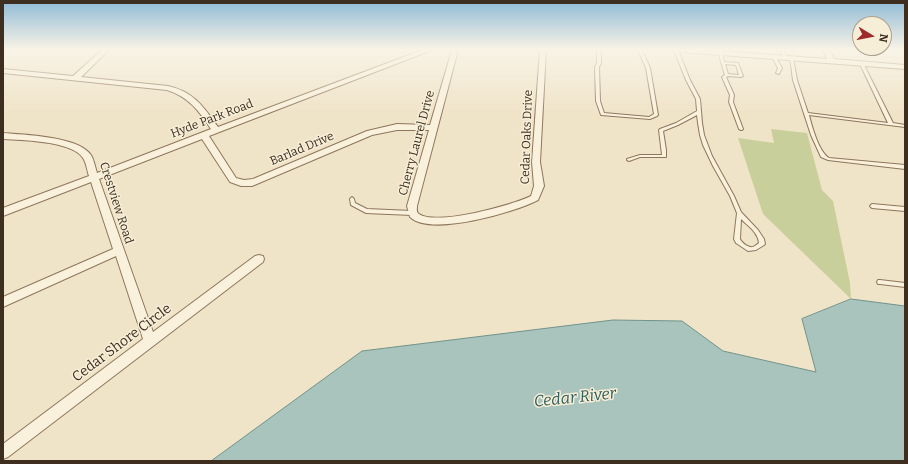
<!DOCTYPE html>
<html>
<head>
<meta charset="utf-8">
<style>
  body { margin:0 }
  #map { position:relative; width:908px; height:464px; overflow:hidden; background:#f0e4c8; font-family:Bitter,serif }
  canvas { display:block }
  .frame { position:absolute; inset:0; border:4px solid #3d2e20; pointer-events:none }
  .north { position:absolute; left:852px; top:16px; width:40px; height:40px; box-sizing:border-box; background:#f7eed8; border:1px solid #ada18e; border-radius:50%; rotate:100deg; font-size:11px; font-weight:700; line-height:16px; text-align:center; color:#3d2e20 }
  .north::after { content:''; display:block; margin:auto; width:14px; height:18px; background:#9e2a2b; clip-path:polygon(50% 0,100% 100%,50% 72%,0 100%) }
</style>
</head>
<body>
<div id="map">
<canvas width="908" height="464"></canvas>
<div class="frame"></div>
<div class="north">N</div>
</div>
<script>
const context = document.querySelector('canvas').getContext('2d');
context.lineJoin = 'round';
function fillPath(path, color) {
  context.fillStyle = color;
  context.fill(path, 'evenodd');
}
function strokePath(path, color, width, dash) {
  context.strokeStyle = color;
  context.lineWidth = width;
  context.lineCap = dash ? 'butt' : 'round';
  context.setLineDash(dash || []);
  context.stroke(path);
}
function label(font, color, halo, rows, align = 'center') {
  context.font = font + ' Bitter,serif';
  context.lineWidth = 3;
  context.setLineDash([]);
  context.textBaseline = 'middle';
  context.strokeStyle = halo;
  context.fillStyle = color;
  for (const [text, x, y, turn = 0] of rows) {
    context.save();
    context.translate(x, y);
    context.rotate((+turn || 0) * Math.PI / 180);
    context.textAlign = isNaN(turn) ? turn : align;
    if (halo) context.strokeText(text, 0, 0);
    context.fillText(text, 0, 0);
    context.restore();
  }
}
fillPath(new Path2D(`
  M 771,129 L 807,133 L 822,190 L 833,201 L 850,283 L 851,299 L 763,214 L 738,138 L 774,143 Z`), '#c9cf9b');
const water = new Path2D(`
  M 851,299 L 905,306 L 905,461 L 211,461 L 362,351 L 613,320 L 682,321 L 723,351 L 816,372 L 802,319 Z`);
fillPath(water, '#a9c4bc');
strokePath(water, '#6f938a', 1);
const lane = new Path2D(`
  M 597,50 L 601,50 L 601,63 L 599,67 L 600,101 L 604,113 L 649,117 L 654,114 L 646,68 L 638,50 L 642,50 L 650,68 L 658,115 L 657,116 L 650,119 L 601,115 L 596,101 L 595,67 L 597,63 Z
  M 674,50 L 678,50 L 690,80 L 700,99 L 702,123 L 704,135 L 712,156 L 734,196 L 741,212 L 758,230 L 764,239 L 765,244 L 764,245 L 756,250 L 748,251 L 736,243 L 734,239 L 737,213 L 730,196 L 713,166 L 703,145 L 700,135 L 698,123 L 697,115 L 678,125 L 663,131 L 666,150 L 666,157 L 640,157 L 629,161 L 627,160 L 627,159 L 640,155 L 662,155 L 659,130 L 660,129 L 676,123 L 697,111 L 696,99 L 686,80 ZM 741,219 C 748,226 758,232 759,243 C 757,244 756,246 753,247 C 748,248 742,243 740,239 Z
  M 718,50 L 722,50 L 724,62 L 738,63 L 743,76 L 741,77 L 728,76 L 726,77 L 734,95 L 733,102 L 743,129 L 742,130 L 741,130 L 739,129 L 729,102 L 730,95 L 722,77 L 725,75 L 721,62 ZM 725,64 L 736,65 L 739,75 L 728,74 Z
  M 780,50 L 784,50 L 787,58 L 786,59 L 783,58 Z
  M 773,56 L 775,56 L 782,68 L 779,74 L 776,73 L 778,68 L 772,57 Z
  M 790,57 L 793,58 L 797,80 L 808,113 L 888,123 L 860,64 L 863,63 L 893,123 L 905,125 L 905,127 L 809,115 C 812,127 819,152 829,158 L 905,165 L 905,169 L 828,160 L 821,157 L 811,135 L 793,80 Z
  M 352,197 L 354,199 L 355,203 L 367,209 L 412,211 L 414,213 L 412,215 L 366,213 L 351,205 L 350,199 Z
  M 872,204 L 905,207 L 905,211 L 872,208 L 870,206 Z
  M 878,280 L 880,280 L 905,283 L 905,287 L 880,284 L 878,284 L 877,282 Z`);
const street = new Path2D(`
  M 102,50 L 109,50 L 81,77 L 168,86 C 194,92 203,106 218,127 L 409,55 L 422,50 L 432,50 L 209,136 L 236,178 L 244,180 L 253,179 L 367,131 L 397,124 L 430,125 L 452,50 L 458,50 L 417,206 C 417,209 416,212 419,214 C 437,226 513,205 531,196 L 534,186 L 532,162 L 540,50 L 546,50 L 540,162 L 544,186 L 538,200 C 516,212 430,237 410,217 L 407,206 L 429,130 L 397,130 L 372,135 L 252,186 L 241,186 L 230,182 L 202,139 L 99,179 L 153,332 L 255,256 L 259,255 L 263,256 L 264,259 L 263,262 L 8,457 L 3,459 L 3,444 L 143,339 L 116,256 L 3,307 L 3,297 L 113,249 L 91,182 L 3,216 L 3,208 L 89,176 C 87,170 86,162 83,158 C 72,141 22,140 3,139 L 3,133 C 24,135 78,136 91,155 C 94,160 95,167 97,173 L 211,129 C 199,111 189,97 167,90 L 3,73 L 3,69 L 73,76 Z
  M 678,50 L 710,50 L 827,59 L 823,50 L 830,50 L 834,59 L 905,65 L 905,69 L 681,52 Z`);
strokePath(lane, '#8d765c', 2);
strokePath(street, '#8d765c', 2);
fillPath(lane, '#faf1dc');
fillPath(street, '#faf1dc');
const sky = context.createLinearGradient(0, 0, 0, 115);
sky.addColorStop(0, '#8fbad6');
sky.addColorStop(0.43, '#f8f3e6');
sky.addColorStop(1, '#f8f3e600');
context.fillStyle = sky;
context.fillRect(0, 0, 908, 115);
label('12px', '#3d2e20', '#f7eed8', [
  ["Hyde Park Road",212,119,-21],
  ["Cedar Oaks Drive",527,137,-88],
  ["Cherry Laurel Drive",417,143,-75],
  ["Barlad Drive",302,149,-23],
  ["Crestview Road",116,203,72]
]);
label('14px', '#3d2e20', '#f7eed8', [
  ["Cedar Shore Circle",122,343,-37]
]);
label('italic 16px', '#2f5d5a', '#f7eed8', [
  ["Cedar River",575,398,-6]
]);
</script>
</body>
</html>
